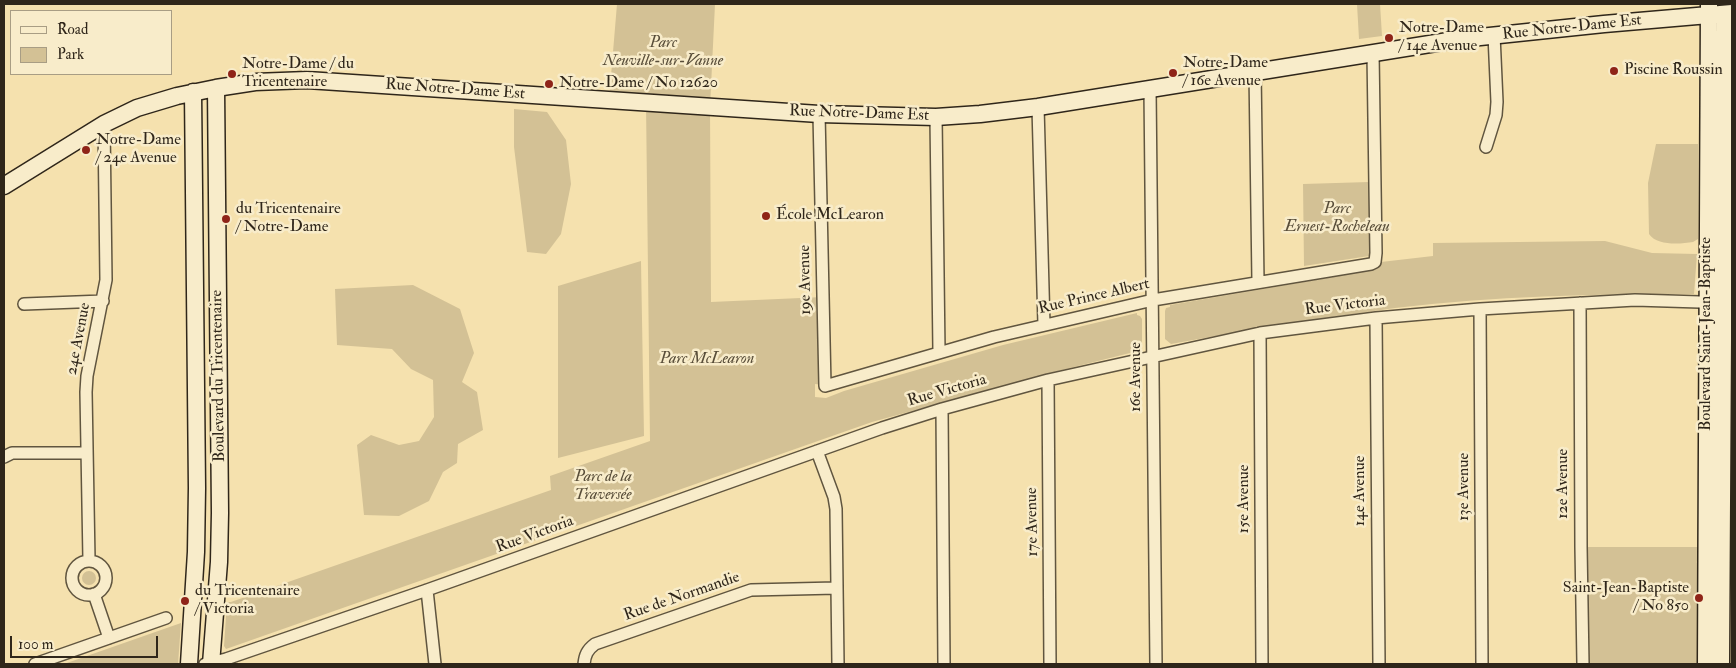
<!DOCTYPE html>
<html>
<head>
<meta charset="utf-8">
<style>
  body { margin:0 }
  #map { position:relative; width:1736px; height:668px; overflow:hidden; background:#f5e1ae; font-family:"IM FELL Double Pica",serif }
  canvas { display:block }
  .frame { position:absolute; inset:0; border:5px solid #2f261a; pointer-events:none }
  .legend { position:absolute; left:10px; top:10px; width:162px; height:65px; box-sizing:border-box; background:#f8ecca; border:1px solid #a89d84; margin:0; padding:6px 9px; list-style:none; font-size:15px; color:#2f261a }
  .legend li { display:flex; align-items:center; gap:10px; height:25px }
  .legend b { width:25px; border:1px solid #a89d84 }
  .scale { position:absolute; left:10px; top:636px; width:148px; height:22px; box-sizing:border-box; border:2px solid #2f261a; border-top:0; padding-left:6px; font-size:15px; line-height:18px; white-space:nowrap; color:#2f261a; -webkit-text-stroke:4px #f8ecca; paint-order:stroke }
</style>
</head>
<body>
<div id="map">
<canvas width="1736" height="668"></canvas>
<div class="frame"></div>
<ul class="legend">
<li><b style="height:6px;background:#f8ecca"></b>Road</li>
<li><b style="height:14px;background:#d3c195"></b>Park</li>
</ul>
<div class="scale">100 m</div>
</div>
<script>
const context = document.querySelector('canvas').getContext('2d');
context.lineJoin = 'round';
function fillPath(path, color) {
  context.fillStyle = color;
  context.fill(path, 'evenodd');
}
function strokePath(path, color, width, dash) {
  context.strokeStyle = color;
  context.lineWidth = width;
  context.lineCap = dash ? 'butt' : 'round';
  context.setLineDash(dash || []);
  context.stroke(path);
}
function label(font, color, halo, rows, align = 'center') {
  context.font = font + ' "IM FELL Double Pica",serif';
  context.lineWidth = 5;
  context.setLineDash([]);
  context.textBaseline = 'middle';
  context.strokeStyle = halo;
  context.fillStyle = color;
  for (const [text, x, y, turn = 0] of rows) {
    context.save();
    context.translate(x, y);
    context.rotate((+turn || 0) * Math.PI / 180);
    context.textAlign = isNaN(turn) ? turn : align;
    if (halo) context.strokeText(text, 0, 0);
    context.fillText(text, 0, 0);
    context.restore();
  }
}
fillPath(new Path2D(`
  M 617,4 L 715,4 L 710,107 L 711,302 L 823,297 L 825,385 L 815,384 L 815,397 L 826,398 L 844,391 L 1003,345 L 1137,313 L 1137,315 L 1140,316 L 1142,319 L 1142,350 L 1054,372 L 872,422 L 226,649 L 224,646 L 227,602 L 231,602 L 551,490 L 550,476 L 650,441 L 646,103 L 609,100 Z
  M 1357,4 L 1380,4 L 1382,36 L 1359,39 Z
  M 514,109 L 547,112 L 566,140 L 571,184 L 561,234 L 546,254 L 527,252 L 514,147 Z
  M 1656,144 L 1698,144 L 1698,239 L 1693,242 C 1680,244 1657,246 1649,234 L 1648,183 Z
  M 1369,182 L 1369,256 L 1304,266 L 1303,184 Z
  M 1605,241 L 1652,253 L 1697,254 L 1694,294 C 1594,294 1494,296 1395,308 C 1320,318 1245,330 1171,344 L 1165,339 L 1165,311 L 1166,308 L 1170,307 L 1170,305 L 1374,270 L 1380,266 L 1381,262 L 1433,256 L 1433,243 Z
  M 641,261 L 644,436 L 558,458 L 558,286 Z
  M 413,285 L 460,309 L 474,353 L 462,382 L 477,392 L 483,430 L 458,444 L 457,463 L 443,472 L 429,501 L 399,516 L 364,515 L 357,445 L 371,435 L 399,445 L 419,441 L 434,417 L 433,380 L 411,369 L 392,349 L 337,345 L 335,289 Z
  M 1581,547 L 1706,547 L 1706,664 L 1583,664 Z
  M82 578a7 7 0 1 1 14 0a7 7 0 1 1-14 0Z
  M 181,623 L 178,664 L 64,664 Z`), '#d3c195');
const street = new Path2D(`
  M 1255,71 L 1258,282
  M 1150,89 L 1156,664
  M 1038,107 L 1044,325
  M 819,114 L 825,386 L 994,337 L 1153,300 L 1371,264 L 1375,262 L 1376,253 L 1373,53
  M 936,117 L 939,352
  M 1486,147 L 1496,115 L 1497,102 L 1494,35
  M 1580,303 L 1581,547 L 1583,664
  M 24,304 L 103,301
  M 1480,309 L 1482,664
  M 1376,318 L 1379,664
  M 1260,333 L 1262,664
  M 1048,380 L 1050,664
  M 942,409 L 944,664
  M 817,451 L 834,497 L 836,509 L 838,664
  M 4,457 L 12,453 L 86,453
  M 89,560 L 86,392 L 87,376 L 106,280 L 104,124
  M72 578a17 17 0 1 1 34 0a17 17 0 1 1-34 0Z
  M 427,590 L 435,664
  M 94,594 L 109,638
  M 35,664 L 166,618
  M 205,664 L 226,659 L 427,590 L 882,428 L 942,409 L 1048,380 L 1260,333 L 1376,318 L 1480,309 L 1635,300 L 1732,303
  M 584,664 C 585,655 587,650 595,644 L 751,590 L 836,588`);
const secondary = new Path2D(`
  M 4,186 L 104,124 L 137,108 L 177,96 L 216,88 L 255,82 L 307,80 L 819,114 L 936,117 L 980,114 L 1038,107 L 1461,39 L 1604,24 L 1732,13
  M 189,664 L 196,552 L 197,488 L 193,92
  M 211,664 L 219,562 L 220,513 L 216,88
  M 1706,664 L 1709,4
  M 1721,664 L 1725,14`);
strokePath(street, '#60553f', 14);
strokePath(secondary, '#2f261a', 19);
strokePath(street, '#f8ecca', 11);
strokePath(secondary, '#f8ecca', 16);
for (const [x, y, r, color] of [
  [1389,38,5,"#8f2418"],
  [1614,71,5,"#8f2418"],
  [1173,73,5,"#8f2418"],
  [232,74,5,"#8f2418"],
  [549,84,5,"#8f2418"],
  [86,150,5,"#8f2418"],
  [766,216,5,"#8f2418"],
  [226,219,5,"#8f2418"],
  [1699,598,5,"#8f2418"],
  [185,601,5,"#8f2418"]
]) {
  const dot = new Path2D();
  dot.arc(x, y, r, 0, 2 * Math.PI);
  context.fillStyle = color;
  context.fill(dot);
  strokePath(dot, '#f8ecca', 2);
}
label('16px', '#2f261a', '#f8ecca', [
  ["Rue Notre-Dame Est",1572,28,-6],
  ["Rue Notre-Dame Est",455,90,4],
  ["Rue Notre-Dame Est",859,114,2],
  ["19e Avenue",806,280,-91],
  ["Rue Prince Albert",1094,297,-13],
  ["Rue Victoria",1345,306,-7],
  ["Boulevard Saint-Jean-Baptiste",1707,334,-90],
  ["24e Avenue",79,339,-79],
  ["Boulevard du Tricentenaire",219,376,-91],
  ["16e Avenue",1137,377,-90],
  ["Rue Victoria",947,391,-16],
  ["12e Avenue",1564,484,-90],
  ["13e Avenue",1465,487,-90],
  ["14e Avenue",1361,491,-90],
  ["15e Avenue",1245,499,-90],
  ["17e Avenue",1033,522,-91],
  ["Rue Victoria",535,535,-20],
  ["Rue de Normandie",682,597,-19]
]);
label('16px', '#2f261a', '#f8ecca', [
  ["Notre-Dame",1399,29],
  ["/ 14e Avenue",1399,47],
  ["Notre-Dame",1183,64],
  ["/ 16e Avenue",1183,82],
  ["Notre-Dame / du",242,65],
  ["Tricentenaire",242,83],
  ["Piscine Roussin",1624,71],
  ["Notre-Dame / No 12620",559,84],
  ["Notre-Dame",96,141],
  ["/ 24e Avenue",96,159],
  ["du Tricentenaire",236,210],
  ["/ Notre-Dame",236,228],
  ["École McLearon",776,216],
  ["Saint-Jean-Baptiste",1689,589,"right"],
  ["/ No 850",1689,607,"right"],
  ["du Tricentenaire",195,592],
  ["/ Victoria",195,610]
], 'left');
label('italic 16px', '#584d39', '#f8ecca', [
  ["Parc",663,44],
  ["Neuville-sur-Vanne",663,62],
  ["Parc",1337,210],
  ["Ernest-Rocheleau",1337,228],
  ["Parc McLearon",707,360],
  ["Parc de la",603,478],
  ["Traversée",603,496]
]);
</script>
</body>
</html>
